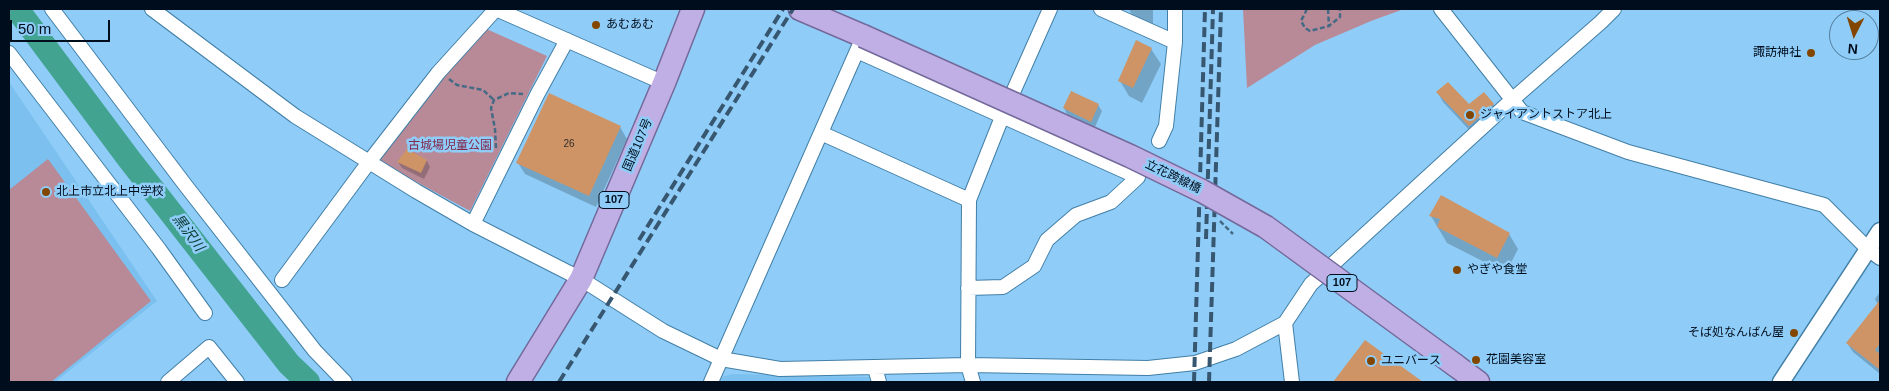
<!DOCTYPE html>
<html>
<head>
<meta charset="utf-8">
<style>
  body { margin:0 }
  #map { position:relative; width:1889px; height:391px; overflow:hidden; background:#8fcdf8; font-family:Helvetica,sans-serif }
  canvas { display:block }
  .frame { position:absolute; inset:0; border:10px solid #000d1c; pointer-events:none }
  .north { position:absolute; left:1829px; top:10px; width:50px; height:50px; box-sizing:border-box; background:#8fcdf8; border:1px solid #5680a0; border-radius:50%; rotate:185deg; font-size:14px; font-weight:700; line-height:20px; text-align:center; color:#000d1c }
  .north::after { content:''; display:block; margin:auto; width:18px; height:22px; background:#824600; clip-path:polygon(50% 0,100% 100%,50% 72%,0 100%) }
  .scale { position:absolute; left:10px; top:20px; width:100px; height:22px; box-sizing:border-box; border:2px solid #000d1c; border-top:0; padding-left:6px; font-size:15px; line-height:18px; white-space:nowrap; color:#000d1c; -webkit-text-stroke:4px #8fcdf8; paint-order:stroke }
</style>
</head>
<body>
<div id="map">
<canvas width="1889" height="391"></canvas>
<div class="frame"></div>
<div class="north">N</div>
<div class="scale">50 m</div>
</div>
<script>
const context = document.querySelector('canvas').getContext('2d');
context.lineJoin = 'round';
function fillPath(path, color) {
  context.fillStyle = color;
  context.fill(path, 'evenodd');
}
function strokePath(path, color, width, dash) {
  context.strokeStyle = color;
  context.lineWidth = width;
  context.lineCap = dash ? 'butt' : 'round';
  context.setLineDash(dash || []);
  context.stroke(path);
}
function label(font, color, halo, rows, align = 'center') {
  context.font = font + ' Helvetica,"Noto Sans JP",sans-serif';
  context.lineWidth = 5;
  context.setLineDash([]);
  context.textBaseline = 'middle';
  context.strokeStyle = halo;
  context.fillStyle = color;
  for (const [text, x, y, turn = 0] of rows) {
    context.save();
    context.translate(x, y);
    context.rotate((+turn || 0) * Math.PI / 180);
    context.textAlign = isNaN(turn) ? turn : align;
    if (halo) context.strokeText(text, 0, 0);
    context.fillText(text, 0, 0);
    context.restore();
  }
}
fillPath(new Path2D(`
  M 9,82 L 157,301 L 55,382 L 9,382 Z
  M 732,374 L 869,377 L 871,382 L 720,382 L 722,377 Z`), '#7bc0ef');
fillPath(new Path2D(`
  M 1243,9 L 1404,9 L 1371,21 L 1315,45 L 1247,88 Z
  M 482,27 L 547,56 L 470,211 L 376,160 Z
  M 48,159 L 151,301 L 51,382 L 9,382 L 9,190 Z`), '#b88a97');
fillPath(new Path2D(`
  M 1129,9 L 1153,9 L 1153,33 L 1138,27 Z
  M 1151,49 L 1161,64 L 1142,103 L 1129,96 L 1120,81 Z
  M 1438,93 L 1469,106 L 1493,104 L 1498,113 L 1474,135 L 1443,102 Z
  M 1098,105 L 1102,111 L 1095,127 L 1067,114 L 1064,108 Z
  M 620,127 L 627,139 L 596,207 L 525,174 L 518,163 Z
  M 407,151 L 427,161 L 430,167 L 424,179 L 402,168 L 398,162 Z
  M 1431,216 L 1509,234 L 1518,249 L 1506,273 L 1447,243 Z
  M 1880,292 L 1880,374 L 1853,352 L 1847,343 L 1878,305 L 1875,299 Z
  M 1365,341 L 1421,382 L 1335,382 Z`), '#0003');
strokePath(new Path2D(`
  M 17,9 L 129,159 L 289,364 L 308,382`), '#42a391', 24);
fillPath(new Path2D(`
  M 1136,40 L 1152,48 L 1133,88 L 1118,81 Z
  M 1448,82 L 1469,104 L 1484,92 L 1494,104 L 1469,126 L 1436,92 Z
  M 1071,91 L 1099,104 L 1091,122 L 1063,108 Z
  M 549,93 L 621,126 L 589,196 L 516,163 Z
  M 407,149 L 427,160 L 421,173 L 397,162 Z
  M 1441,195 L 1510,233 L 1497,258 L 1437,227 L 1440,219 L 1429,216 Z
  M 1880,300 L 1880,344 L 1875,350 L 1880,354 L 1880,370 L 1846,343 Z
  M 1365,340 L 1423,382 L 1333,382 Z`), '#ce9465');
const minor = new Path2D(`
  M 52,9 L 186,186 L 315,351 L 345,382
  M 152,9 L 295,116 L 416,191 L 473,224 L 581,279 L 663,331 L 721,359 L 780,369 L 968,365 L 1148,368 L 1195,363 L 1236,349 L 1285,323 L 1311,284 L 1513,99 L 1601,22 L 1614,9
  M 496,9 L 664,83
  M 1101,9 L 1175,42 L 1175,9
  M 1441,9 L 1522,112 L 1628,152 L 1824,205 L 1868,249 L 1880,258
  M 857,51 L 1138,177 L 1111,202 L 1076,215 L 1047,240 L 1034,266 L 1003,287 L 968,288
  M 9,53 L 159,249 L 205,313
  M 821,133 L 969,200
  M 1159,141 L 1166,126 L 1175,42
  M 473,224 L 537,95 L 567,40
  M 282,280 L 369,162 L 438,73 L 496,9
  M 1285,323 L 1292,382
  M 875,368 L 879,382
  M 168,382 L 209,347 L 237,382
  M 711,382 L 860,44
  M 973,382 L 968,365 L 969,200 L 1002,117 L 1050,9`);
const tertiary = new Path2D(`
  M 1781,382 L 1880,231`);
const trunk = new Path2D(`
  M 800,9 L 863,36
  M 1455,365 L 1478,382
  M 518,382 L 581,279 L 664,83 L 693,9`);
strokePath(minor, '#427fa6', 16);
strokePath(tertiary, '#427fa6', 19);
strokePath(trunk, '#73699a', 25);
strokePath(new Path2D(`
  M 1307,9 L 1301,21 L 1305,28 L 1310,31 L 1329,26 L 1340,17 L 1340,9
  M 1328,9 L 1329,26
  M 449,79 L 457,85 L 483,90 L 494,100
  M 496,148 L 495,129 L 491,108 L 494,100 L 509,93 L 523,94`), '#456a86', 2.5, [5, 2.5]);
strokePath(minor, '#fff', 14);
strokePath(tertiary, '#fff', 16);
strokePath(trunk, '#c0afe4', 22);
strokePath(new Path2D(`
  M 1206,239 L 1213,9
  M 639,240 L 783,9
  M 559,382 L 793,9
  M 1194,382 L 1205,9
  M 1209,382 L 1221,9`), '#375771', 4, [10, 5]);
const trunkBridge = new Path2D(`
  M 863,36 L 1130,156 L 1202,191 L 1266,227 L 1455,365`);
strokePath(trunkBridge, '#73699a', 25, []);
strokePath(new Path2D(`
  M 1220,221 L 1233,234`), '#456a86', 2.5, [5, 2.5]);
strokePath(trunkBridge, '#c0afe4', 22);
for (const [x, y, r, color] of [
  [596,25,5,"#824600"],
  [1811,53,5,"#824600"],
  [1470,115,5,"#824600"],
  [46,192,5,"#824600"],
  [1457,270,5,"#824600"],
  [1794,333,5,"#824600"],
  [1476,360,5,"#824600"],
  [1371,361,5,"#824600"]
]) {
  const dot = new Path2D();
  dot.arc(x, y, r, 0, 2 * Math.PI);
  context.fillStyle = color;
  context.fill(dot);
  strokePath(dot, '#8fcdf8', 2);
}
label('10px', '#342f2e', null, [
  ["26",569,144]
]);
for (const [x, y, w] of [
  [614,200,30],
  [1342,283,30]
]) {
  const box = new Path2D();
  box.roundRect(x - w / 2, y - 8.5, w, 17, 4);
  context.fillStyle = '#8fcdf8';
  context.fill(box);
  strokePath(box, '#000d1c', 1);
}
label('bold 11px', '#000d1c', null, [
  ["107",614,200],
  ["107",1342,283]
]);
label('12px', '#000d1c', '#8fcdf8', [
  ["あむあむ",606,25],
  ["諏訪神社",1801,53,"right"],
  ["ジャイアントストア北上",1480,115],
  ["北上市立北上中学校",56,192],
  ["やぎや食堂",1467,270],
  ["そば処なんばん屋",1784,333,"right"],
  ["花園美容室",1486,360],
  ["ユニバース",1381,361]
], 'left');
label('12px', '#000d1c', '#8fcdf8', [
  ["国道107号",638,145,-67],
  ["立花跨線橋",1173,177,26]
]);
label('12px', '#81294c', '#8fcdf8', [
  ["古城場児童公園",450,146]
]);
label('italic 14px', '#0b3931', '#8fcdf8', [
  ["黒沢川",188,233,53]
]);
</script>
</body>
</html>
